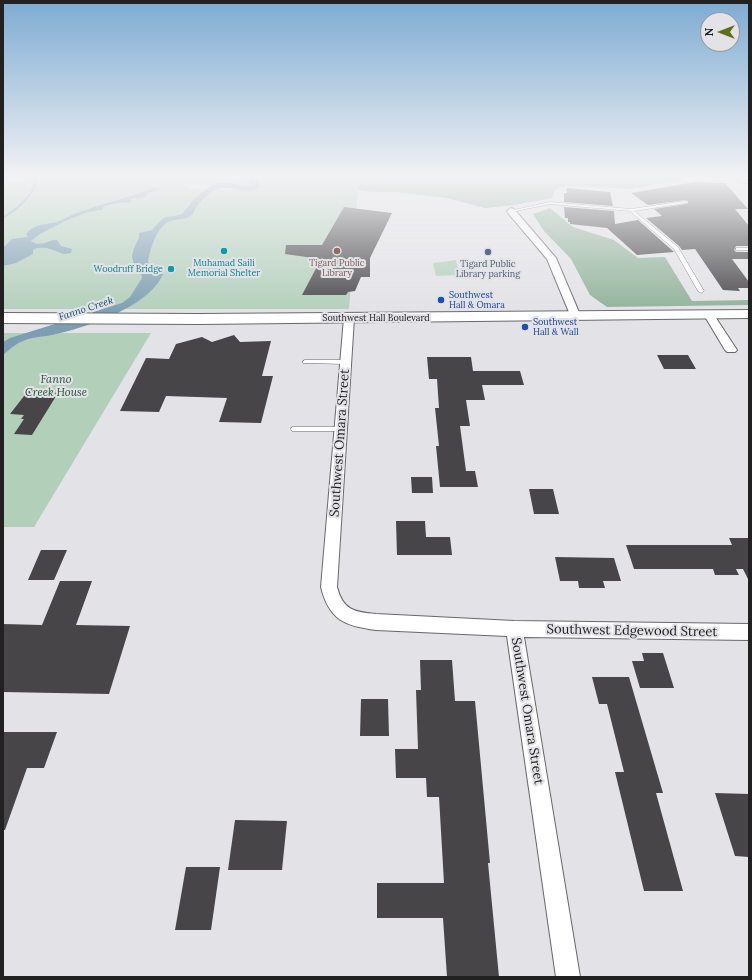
<!DOCTYPE html>
<html>
<head>
<meta charset="utf-8">
<style>
  body { margin:0 }
  #map { position:relative; width:752px; height:980px; overflow:hidden; background:#e3e3e7; font-family:Lora,serif }
  canvas { display:block }
  .frame { position:absolute; inset:0; border:4px solid #212122; pointer-events:none }
  .north { position:absolute; left:700px; top:12px; width:40px; height:40px; box-sizing:border-box; background:#e3e3e7; border:1px solid #959598; border-radius:50%; rotate:270deg; font-size:11px; font-weight:700; line-height:16px; text-align:center; color:#212122 }
  .north::after { content:''; display:block; margin:auto; width:14px; height:18px; background:#5f6e19; clip-path:polygon(50% 0,100% 100%,50% 72%,0 100%) }
</style>
</head>
<body>
<div id="map">
<canvas width="752" height="980"></canvas>
<div class="frame"></div>
<div class="north">N</div>
</div>
<script>
const context = document.querySelector('canvas').getContext('2d');
context.lineJoin = 'round';
function fillPath(path, color) {
  context.fillStyle = color;
  context.fill(path, 'evenodd');
}
function strokePath(path, color, width, dash) {
  context.strokeStyle = color;
  context.lineWidth = width;
  context.lineCap = dash ? 'butt' : 'round';
  context.setLineDash(dash || []);
  context.stroke(path);
}
function label(font, color, halo, rows, align = 'center') {
  context.font = font + ' Lora,serif';
  context.lineWidth = 4;
  context.setLineDash([]);
  context.textBaseline = 'middle';
  context.strokeStyle = halo;
  context.fillStyle = color;
  for (const [text, x, y, turn = 0] of rows) {
    context.save();
    context.translate(x, y);
    context.rotate((+turn || 0) * Math.PI / 180);
    context.textAlign = isNaN(turn) ? turn : align;
    if (halo) context.strokeText(text, 0, 0);
    context.fillText(text, 0, 0);
    context.restore();
  }
}
fillPath(new Path2D(`
  M 24,177 L 677,177 L 679,180 L 631,189 L 570,186 L 560,187 L 554,191 L 552,198 L 513,205 L 485,208 L 447,198 L 397,192 L 371,192 L 358,190 L 349,309 L 3,309 L 3,185 L 26,180 ZM 198,184 L 236,189 L 229,190 L 187,188 Z
  M 456,260 L 460,275 L 436,276 L 433,263 Z
  M 3,333 L 151,333 L 34,527 L 3,527 Z`), '#b2cfba');
fillPath(new Path2D(`
  M 359,177 L 677,177 L 679,180 L 631,189 L 570,186 L 560,187 L 554,191 L 552,198 L 513,205 L 485,208 L 447,198 L 397,192 L 363,191 L 358,190 Z
  M 550,208 L 573,227 L 614,240 L 638,258 L 665,257 L 692,301 L 749,300 L 749,305 L 607,307 L 590,295 L 571,259 L 544,231 L 533,214 Z`), '#90b199');
fillPath(new Path2D(`
  M 249,177 L 258,177 L 260,187 C 248,196 232,185 218,189 C 212,191 200,201 197,206 C 195,209 194,214 190,216 C 184,220 176,219 170,221 C 157,225 148,253 148,266 L 154,270 L 164,271 C 154,305 88,327 56,334 C 46,337 33,336 23,341 C 15,344 9,350 3,355 L 3,342 L 10,338 L 122,303 L 130,297 L 142,278 L 141,272 L 134,265 L 132,256 L 134,248 L 139,238 L 139,233 L 152,230 L 161,220 L 166,217 L 176,216 L 182,214 L 195,198 L 210,186 L 218,183 L 236,183 L 242,186 L 249,186 Z
  M 153,188 L 162,188 L 148,193 L 145,197 L 130,199 L 131,202 L 117,203 L 104,206 L 102,210 L 88,212 L 65,221 L 40,234 L 31,241 C 40,247 45,242 53,240 L 57,240 L 61,246 L 72,249 L 71,253 L 65,254 C 57,252 41,243 33,250 L 33,254 L 16,263 L 3,266 L 3,248 L 12,239 L 28,237 L 26,234 C 35,223 46,225 57,222 C 65,219 72,214 80,212 C 104,203 129,198 153,188 Z`), '#7c9db2');
fillPath(new Path2D(`
  M 33,177 L 36,177 L 37,186 C 28,199 18,212 3,218 L 3,216 C 13,211 29,197 33,187 C 34,184 33,180 33,177 Z
  M 193,177 L 204,180 L 205,181 L 203,182 L 187,177 Z`), '#7c9db2');
fillPath(new Path2D(`
  M 695,182 L 725,183 L 748,209 L 735,209 L 749,226 L 749,246 L 736,246 L 734,250 L 736,252 L 749,252 L 749,259 L 732,259 L 749,282 L 749,288 L 738,288 L 740,291 L 723,290 L 695,249 L 682,250 L 679,246 L 646,218 L 662,216 L 654,209 L 686,204 L 688,203 L 688,201 L 685,200 L 648,205 L 631,193 Z
  M 566,188 L 610,192 L 613,206 L 564,202 L 564,193 L 567,193 Z
  M 344,207 L 392,213 L 370,258 L 370,277 L 361,277 L 355,291 L 348,292 L 346,295 L 302,295 L 321,259 L 285,254 L 286,245 L 322,245 Z
  M 564,207 L 614,211 L 615,224 L 638,220 L 674,252 L 637,255 L 607,228 L 570,224 L 570,222 L 568,222 L 568,218 L 565,218 Z
  M 234,335 L 240,342 L 271,341 L 262,376 L 273,376 L 261,423 L 219,422 L 227,398 L 166,396 L 159,412 L 120,411 L 146,358 L 169,359 L 176,344 L 202,337 L 212,342 Z
  M 657,355 L 688,355 L 696,369 L 664,369 Z
  M 427,357 L 471,357 L 473,371 L 520,371 L 524,385 L 482,385 L 485,400 L 466,400 L 470,426 L 460,426 L 466,471 L 475,471 L 478,487 L 440,487 L 436,446 L 439,446 L 435,408 L 439,408 L 437,379 L 429,379 Z
  M 28,391 L 58,393 L 32,435 L 14,434 L 24,419 L 21,419 L 24,415 L 10,414 Z
  M 411,477 L 432,477 L 433,493 L 412,493 Z
  M 529,489 L 553,489 L 559,514 L 534,514 Z
  M 396,521 L 425,521 L 426,537 L 450,537 L 452,555 L 397,555 Z
  M 729,538 L 749,538 L 749,581 L 743,569 L 736,569 L 739,575 L 715,575 L 713,569 L 634,569 L 626,545 L 732,545 Z
  M 41,550 L 67,550 L 54,580 L 28,580 Z
  M 555,557 L 614,558 L 621,581 L 603,581 L 605,588 L 579,588 L 578,581 L 560,581 Z
  M 60,581 L 92,581 L 76,625 L 130,626 L 109,694 L 3,692 L 3,624 L 42,625 Z
  M 642,653 L 663,653 L 674,688 L 640,688 L 632,661 L 644,661 Z
  M 420,660 L 452,660 L 455,701 L 475,701 L 490,863 L 488,863 L 499,977 L 447,977 L 443,918 L 377,918 L 377,883 L 444,883 L 439,797 L 427,797 L 426,778 L 396,778 L 395,749 L 418,749 L 416,690 L 421,690 Z
  M 592,677 L 629,677 L 663,793 L 656,793 L 683,891 L 644,891 L 615,772 L 624,772 L 607,704 L 599,704 Z
  M 361,699 L 388,699 L 389,736 L 360,736 Z
  M 3,732 L 57,732 L 44,768 L 27,768 L 5,830 L 3,830 Z
  M 715,793 L 749,794 L 749,857 L 735,856 Z
  M 235,820 L 287,821 L 282,870 L 228,870 Z
  M 186,867 L 220,867 L 211,930 L 175,930 Z`), '#474547');
const service = new Path2D(`
  M 722,177 L 730,177 L 749,182 L 749,184 Z
  M 685,201 L 687,202 L 686,203 L 634,211 L 678,247 L 704,291 L 701,293 L 698,291 L 674,249 L 630,211 L 550,204 L 511,212 L 509,211 L 550,202 L 631,209 Z
  M 736,248 L 749,248 L 749,250 L 736,250 Z
  M 305,360 L 346,360 L 349,362 L 346,364 L 303,363 L 303,361 Z
  M 292,427 L 341,427 L 344,429 L 341,431 L 292,431 L 291,429 Z`);
const minor = new Path2D(`
  M 511,208 L 514,209 L 556,258 L 581,317 L 580,319 L 572,319 L 571,317 L 547,259 L 508,213 L 507,211 Z
  M 709,312 L 714,315 L 737,350 L 735,352 L 727,352 L 725,350 L 704,315 Z
  M 349,315 L 354,318 L 337,587 C 343,610 354,612 376,614 L 514,621 L 749,624 L 749,640 L 524,637 L 580,977 L 556,977 L 507,636 L 376,630 C 345,626 329,620 321,587 L 344,318 Z`);
const secondary = new Path2D(`
  M 749,310 L 749,318 L 199,324 L 3,323 L 3,313 L 199,314 Z`);
strokePath(service, '#68686b', 1);
strokePath(minor, '#68686b', 2);
strokePath(secondary, '#68686b', 2);
fillPath(service, '#fff');
fillPath(minor, '#fff');
fillPath(secondary, '#fff');
const sky = context.createLinearGradient(0, 0, 0, 315);
sky.addColorStop(0, '#7dabd2');
sky.addColorStop(0.56, '#f2f2f4');
sky.addColorStop(1, '#f2f2f400');
context.fillStyle = sky;
context.fillRect(0, 0, 752, 315);
for (const [x, y, r, color] of [
  [224,251,4,"#0f9aa8"],
  [337,251,4,"#8d6e63"],
  [488,252,4,"#5c6f8a"],
  [171,269,4,"#0f9aa8"],
  [441,300,4,"#1a4fb4"],
  [525,327,4,"#1a4fb4"]
]) {
  const dot = new Path2D();
  dot.arc(x, y, r, 0, 2 * Math.PI);
  context.fillStyle = color;
  context.fill(dot);
  strokePath(dot, '#e3e3e7', 1.5);
}
label('9px', '#0d838f', '#e3e3e7', [
  ["Muhamad Saili",224,263],
  ["Memorial Shelter",224,273],
  ["Woodruff Bridge",163,269,"right"]
]);
label('9px', '#785e54', '#e3e3e7', [
  ["Tigard Public",337,263],
  ["Library",337,273]
]);
label('9px', '#4e5e75', '#e3e3e7', [
  ["Tigard Public",488,264],
  ["Library parking",488,274]
]);
label('9px', '#164399', '#e3e3e7', [
  ["Southwest",449,295],
  ["Hall & Omara",449,305],
  ["Southwest",533,322],
  ["Hall & Wall",533,332]
], 'left');
label('9px', '#212122', '#e3e3e7', [
  ["Southwest Hall Boulevard",376,318]
]);
label('italic 10px', '#114f6d', '#e3e3e7', [
  ["Fanno Creek",86,309,-18]
]);
label('italic 11px', '#1e5232', '#e3e3e7', [
  ["Fanno",56,380],
  ["Creek House",56,393]
]);
label('13px', '#212122', '#e3e3e7', [
  ["Southwest Omara Street",340,443,-86],
  ["Southwest Edgewood Street",632,631,1],
  ["Southwest Omara Street",527,711,81]
]);
</script>
</body>
</html>
